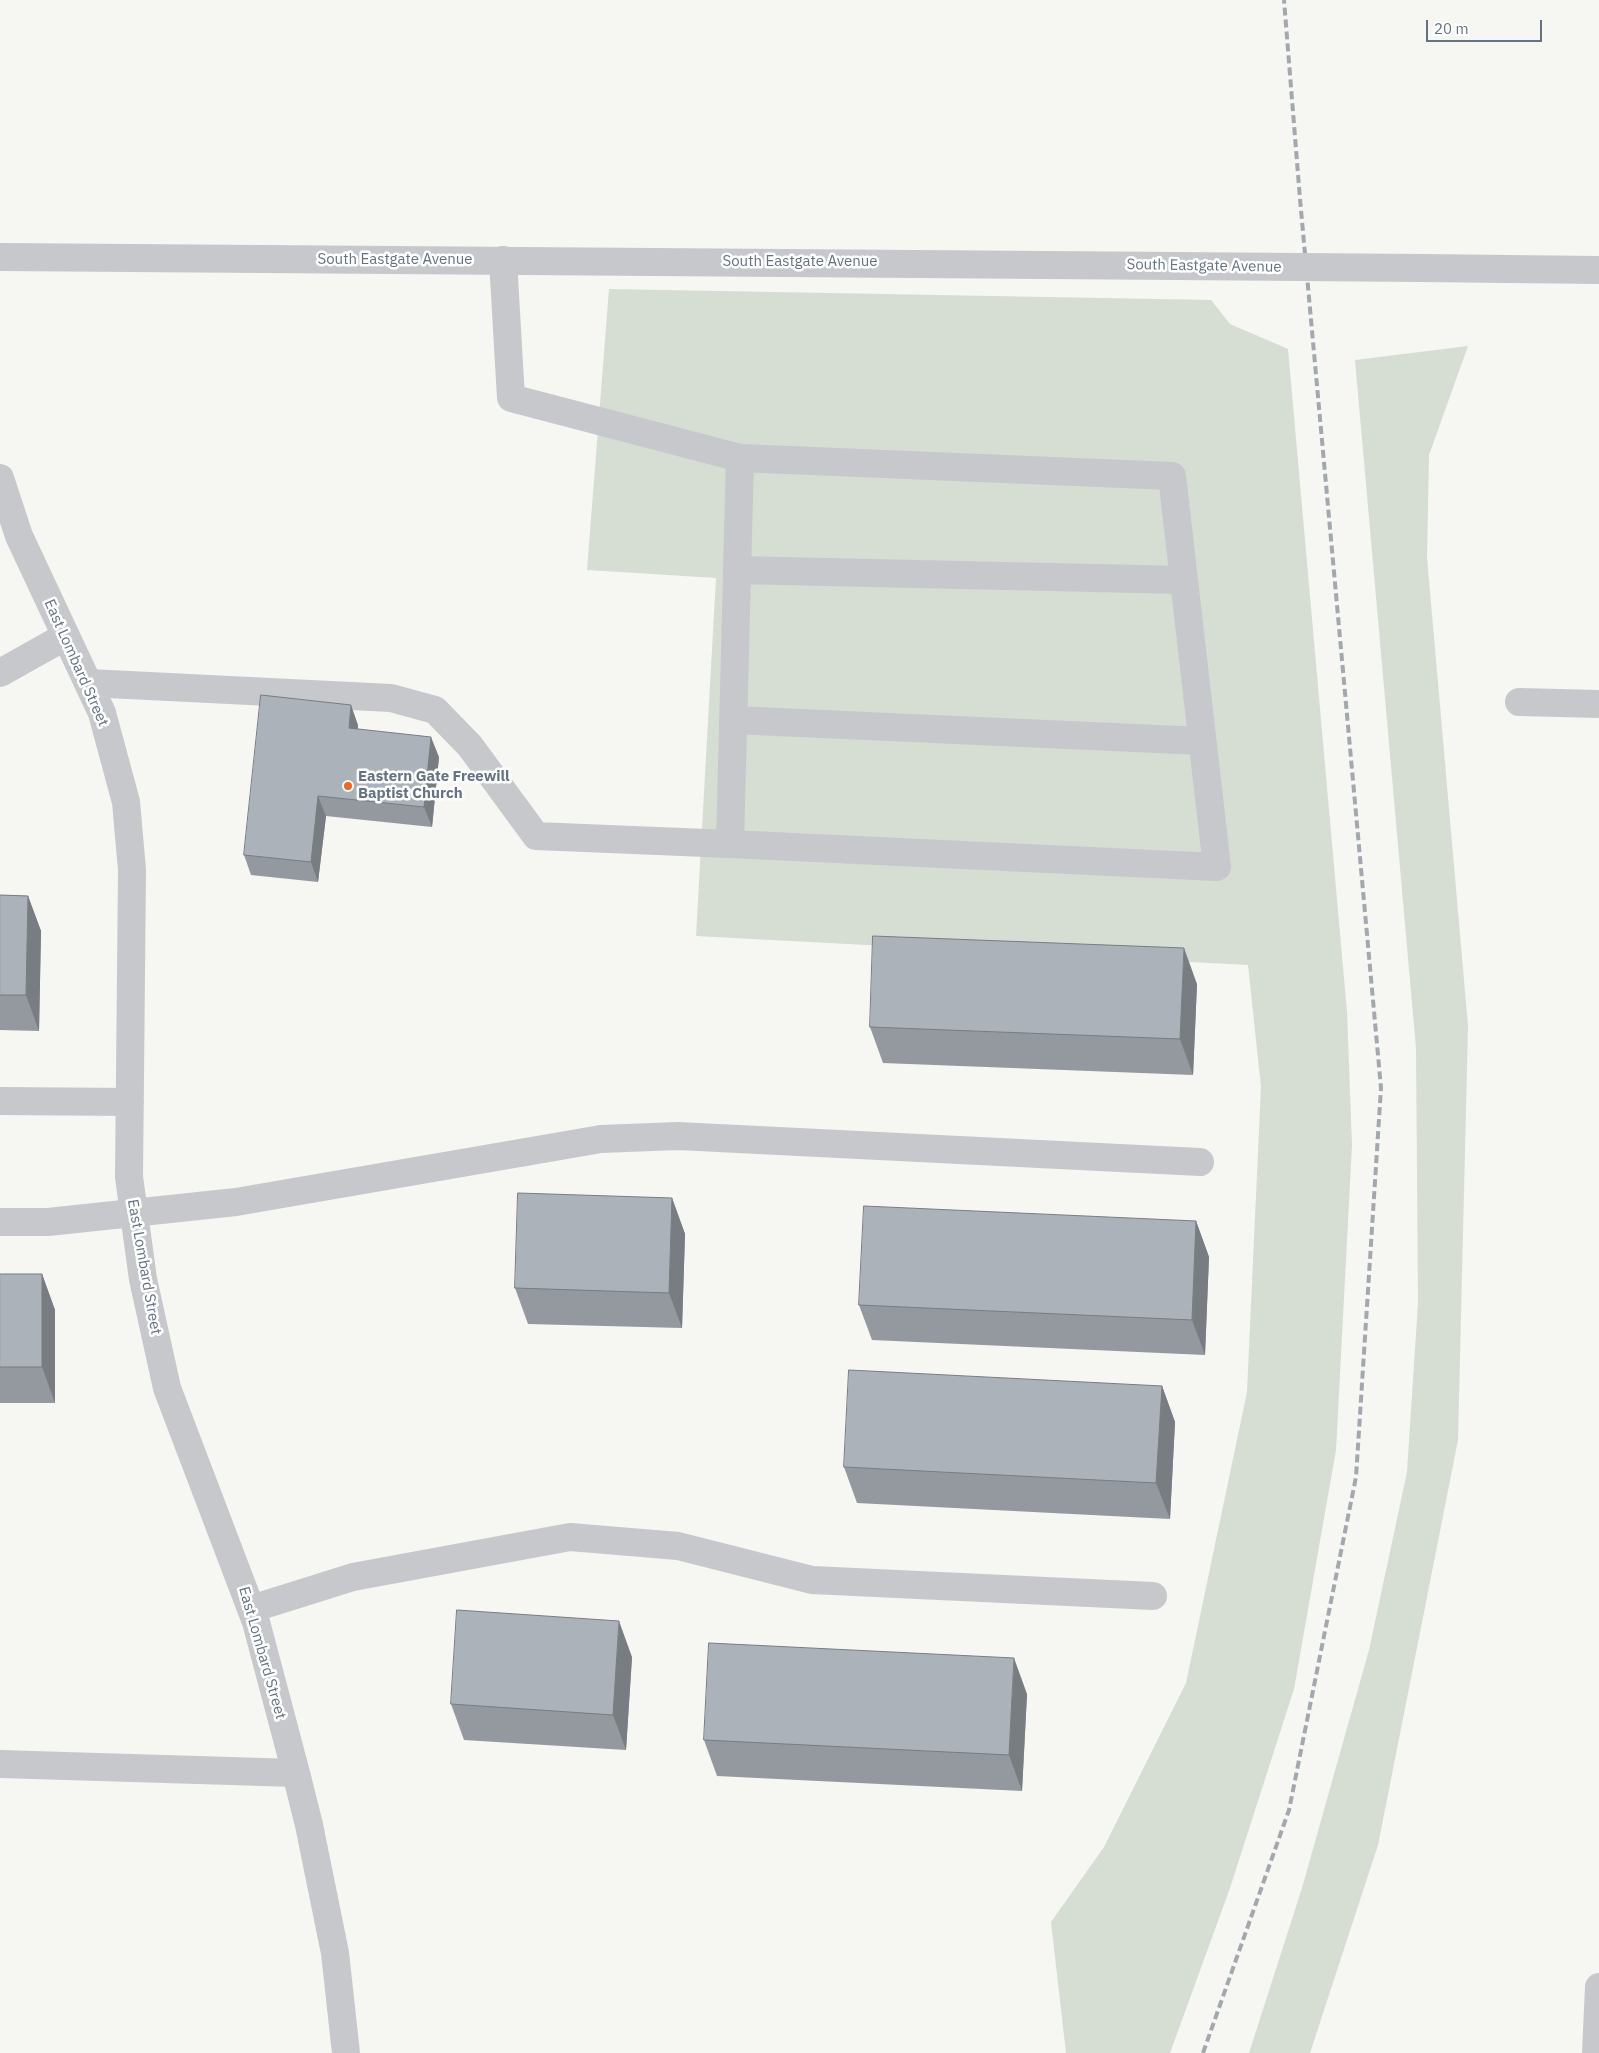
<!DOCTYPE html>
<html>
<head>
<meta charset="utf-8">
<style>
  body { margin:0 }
  #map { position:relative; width:1599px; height:2053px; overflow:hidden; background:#f6f6f2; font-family:"IBM Plex Sans",sans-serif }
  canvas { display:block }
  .scale { position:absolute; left:1426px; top:20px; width:116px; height:22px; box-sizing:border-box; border:2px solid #647284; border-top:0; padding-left:6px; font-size:15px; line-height:18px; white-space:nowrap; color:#647284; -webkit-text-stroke:4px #fff; paint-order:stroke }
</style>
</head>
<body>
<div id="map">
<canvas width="1599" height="2053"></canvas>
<div class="scale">20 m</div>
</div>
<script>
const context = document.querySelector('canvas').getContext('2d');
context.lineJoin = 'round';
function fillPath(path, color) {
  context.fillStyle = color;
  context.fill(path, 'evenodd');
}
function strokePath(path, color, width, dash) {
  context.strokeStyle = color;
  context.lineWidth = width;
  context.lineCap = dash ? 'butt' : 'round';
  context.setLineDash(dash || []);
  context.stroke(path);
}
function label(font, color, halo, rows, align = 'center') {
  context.font = font + ' "IBM Plex Sans",sans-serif';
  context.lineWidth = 5;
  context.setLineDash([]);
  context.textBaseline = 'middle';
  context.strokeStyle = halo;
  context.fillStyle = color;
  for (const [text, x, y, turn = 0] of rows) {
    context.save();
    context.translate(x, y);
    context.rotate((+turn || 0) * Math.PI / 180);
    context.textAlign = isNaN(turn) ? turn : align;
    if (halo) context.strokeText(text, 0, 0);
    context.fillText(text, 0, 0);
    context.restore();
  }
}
fillPath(new Path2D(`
  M 609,289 L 1211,300 L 1230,324 L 1288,349 L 1347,1012 L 1352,1145 L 1336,1450 L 1294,1689 L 1230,1888 L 1170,2053 L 1066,2053 L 1051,1922 L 1104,1847 L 1186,1683 L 1247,1392 L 1261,1087 L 1248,965 L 696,936 L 716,578 L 587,570 Z
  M 1468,346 L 1429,455 L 1427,557 L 1468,1026 L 1458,1440 L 1378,1845 L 1310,2053 L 1249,2053 L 1302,1888 L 1369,1650 L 1407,1472 L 1418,1303 L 1416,1048 L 1355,360 Z`), '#d6ddd3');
strokePath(new Path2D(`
  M 0,257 L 1176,266
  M 1421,268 L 1599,270
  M 0,478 L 19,536 L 102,713 L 126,802 L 132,870 L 129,1177 L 143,1279 L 167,1388 L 256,1622 L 296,1773 L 309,1825 L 335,1953 L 346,2053
  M 737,570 L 1184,580
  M 0,673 L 66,636
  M 88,683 L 391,698 L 435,710 L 470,746 L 536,836 L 730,844 L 1217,867 L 1172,476 L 740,458 L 511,398 L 503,260
  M 1519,702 L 1599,704
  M 733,720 L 1202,741
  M 730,844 L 740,458
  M 0,1101 L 130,1102
  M 0,1222 L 48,1222 L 236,1202 L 601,1139 L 678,1136 L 1200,1162
  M 251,1609 L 353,1577 L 570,1537 L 678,1546 L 812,1580 L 1153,1596
  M 0,1764 L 296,1773
  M 1596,2053 L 1599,1987`), '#c6c8cc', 28);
strokePath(new Path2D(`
  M 1203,2053 L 1289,1810 L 1356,1477 L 1381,1088 L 1300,199 L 1284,0`), '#a3a8af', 4, [8, 4]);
strokePath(new Path2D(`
  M 1176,266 L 1421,268`), '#c6c8cc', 28);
fillPath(new Path2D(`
  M 358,725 L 358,729 L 439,757 L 432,827 L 326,816 L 318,882 L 251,875 L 244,855 Z
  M 0,895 L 28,896 L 41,931 L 39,1031 L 0,1030 Z
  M 1197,984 L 1193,1075 L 883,1063 L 870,1027 Z
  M 672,1198 L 685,1234 L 682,1328 L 528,1324 L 515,1288 Z
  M 1196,1221 L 1209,1257 L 1205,1355 L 872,1340 L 859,1305 Z
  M 0,1274 L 42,1274 L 55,1310 L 55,1403 L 0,1403 Z
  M 1162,1386 L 1175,1422 L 1170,1519 L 857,1503 L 844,1467 Z
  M 632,1657 L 626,1750 L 464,1740 L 451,1704 Z
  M 1027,1694 L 1022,1791 L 717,1776 L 704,1740 Z`), '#93999f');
fillPath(new Path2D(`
  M 351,705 L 358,725 L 356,748 L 349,728 Z
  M 431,737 L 439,757 L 432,827 L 424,807 Z
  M 318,796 L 326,816 L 318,882 L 311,862 Z
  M 28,896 L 41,931 L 39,1031 L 26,995 Z
  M 1184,948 L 1197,984 L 1193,1075 L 1180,1039 Z
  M 672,1198 L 685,1234 L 682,1328 L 669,1293 Z
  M 1196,1221 L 1209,1257 L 1205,1355 L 1192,1320 Z
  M 42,1274 L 55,1310 L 55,1403 L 42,1367 Z
  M 1162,1386 L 1175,1422 L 1170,1519 L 1156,1483 Z
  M 619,1621 L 632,1657 L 626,1750 L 613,1715 Z
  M 1014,1658 L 1027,1694 L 1022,1791 L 1009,1755 Z`), '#787d82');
const building = new Path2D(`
  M 261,695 L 351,705 L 349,728 L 431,737 L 424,807 L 318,796 L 311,862 L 244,855 Z
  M 0,895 L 28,896 L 26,995 L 0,995 Z
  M 873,936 L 1184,948 L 1180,1039 L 870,1027 Z
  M 518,1193 L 672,1198 L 669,1293 L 515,1288 Z
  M 864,1206 L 1196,1221 L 1192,1320 L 859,1305 Z
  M 0,1274 L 42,1274 L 42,1367 L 0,1367 Z
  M 849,1370 L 1162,1386 L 1156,1483 L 844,1467 Z
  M 457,1610 L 619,1621 L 613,1715 L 451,1704 Z
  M 709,1643 L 1014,1658 L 1009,1755 L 704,1740 Z`);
fillPath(building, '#abb2b9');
strokePath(building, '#787d82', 1);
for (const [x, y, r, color] of [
  [348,786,5,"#e66a23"]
]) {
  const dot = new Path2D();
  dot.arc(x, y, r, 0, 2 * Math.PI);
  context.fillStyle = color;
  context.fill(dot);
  strokePath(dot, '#fff', 2);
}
label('15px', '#647284', '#fff', [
  ["South Eastgate Avenue",395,260],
  ["South Eastgate Avenue",800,262],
  ["South Eastgate Avenue",1204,266,1],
  ["East Lombard Street",76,663,66],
  ["East Lombard Street",144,1267,80],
  ["East Lombard Street",262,1653,74]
]);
label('bold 15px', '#647284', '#fff', [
  ["Eastern Gate Freewill",358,777],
  ["Baptist Church",358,794]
], 'left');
</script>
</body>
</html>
